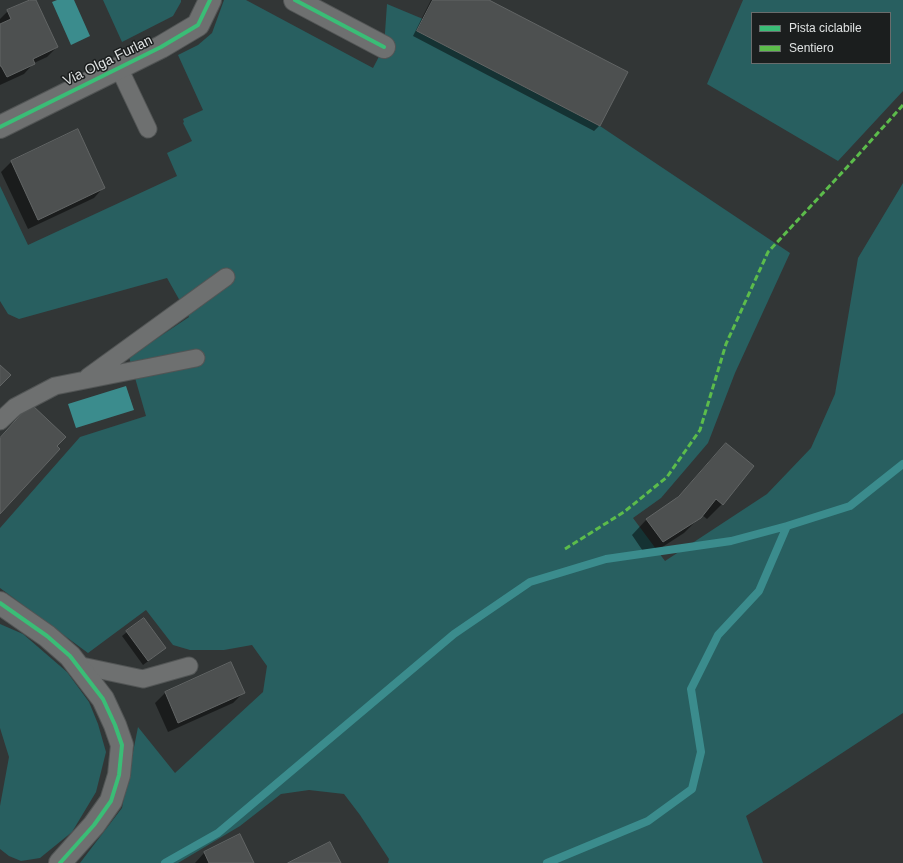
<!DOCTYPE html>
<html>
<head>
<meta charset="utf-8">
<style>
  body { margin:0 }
  #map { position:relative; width:903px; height:863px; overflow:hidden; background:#323636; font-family:Arial,sans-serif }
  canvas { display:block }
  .legend { position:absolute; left:751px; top:12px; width:140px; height:52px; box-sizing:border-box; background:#1b1e1e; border:1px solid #696c6c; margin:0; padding:5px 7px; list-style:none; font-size:12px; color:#dfe2e2 }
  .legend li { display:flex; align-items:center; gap:8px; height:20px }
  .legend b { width:20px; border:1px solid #696c6c }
</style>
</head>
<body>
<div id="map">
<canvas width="903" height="863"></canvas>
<ul class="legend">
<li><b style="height:5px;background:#3abd76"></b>Pista ciclabile</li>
<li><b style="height:5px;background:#5cbc4b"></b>Sentiero</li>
</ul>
</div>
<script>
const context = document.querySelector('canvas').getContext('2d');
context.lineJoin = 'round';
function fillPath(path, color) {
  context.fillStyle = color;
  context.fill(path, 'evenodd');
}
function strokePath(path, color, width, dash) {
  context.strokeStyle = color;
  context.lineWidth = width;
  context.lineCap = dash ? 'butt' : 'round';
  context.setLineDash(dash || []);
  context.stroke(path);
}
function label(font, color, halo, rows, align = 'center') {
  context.font = font + ' Arial,sans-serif';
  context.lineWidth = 3;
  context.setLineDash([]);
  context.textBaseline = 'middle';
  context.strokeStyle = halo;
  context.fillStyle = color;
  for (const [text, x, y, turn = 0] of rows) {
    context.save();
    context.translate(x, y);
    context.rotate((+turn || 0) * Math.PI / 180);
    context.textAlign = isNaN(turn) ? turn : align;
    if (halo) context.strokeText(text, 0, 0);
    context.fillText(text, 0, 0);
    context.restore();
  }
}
fillPath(new Path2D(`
  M 103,0 L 181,0 L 181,2 L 173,16 L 122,42 Z
  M 224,0 L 246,0 L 373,68 L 384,47 L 387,4 L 423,19 L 417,31 L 600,126 L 790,253 L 735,373 L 708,443 L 661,498 L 633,518 L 665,561 L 767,494 L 811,448 L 835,394 L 858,258 L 903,183 L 903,713 L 746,816 L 763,863 L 388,863 L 389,859 L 360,815 L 344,794 L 309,790 L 281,794 L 240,826 L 178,863 L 80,863 L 122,808 L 138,727 L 175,773 L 263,692 L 267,666 L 252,645 L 224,650 L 190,650 L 173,645 L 146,610 L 88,653 L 0,588 L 0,528 L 80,437 L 146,416 L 129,357 L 189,317 L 167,278 L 19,319 L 8,314 L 0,301 L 0,186 L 28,245 L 177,176 L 167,153 L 192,141 L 183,123 L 184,122 L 183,119 L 203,110 L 178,55 L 198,45 L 212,33 Z
  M 743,0 L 903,0 L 903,91 L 838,161 L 707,84 ZM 752,13 L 890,13 L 890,63 L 752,63 Z
  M 0,624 L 23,634 L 67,672 L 89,702 L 98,724 L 106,752 L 96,792 L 72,832 L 40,858 L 21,861 L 9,856 L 0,849 L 0,806 L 9,757 L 0,728 Z`), '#285f60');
fillPath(new Path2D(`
  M 57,0 L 74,0 L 90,36 L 71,45 L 52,2 Z
  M 126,386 L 134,410 L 76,428 L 68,404 Z`), '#3b8c8d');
fillPath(new Path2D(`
  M 32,0 L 35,0 L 57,47 L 47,57 L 34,63 L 24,74 L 0,85 L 0,19 L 8,11 Z
  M 431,0 L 487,0 L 627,72 L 599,126 L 594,131 L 413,36 Z
  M 77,130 L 104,187 L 94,198 L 28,229 L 1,172 L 11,162 Z
  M 726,444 L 722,504 L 707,519 L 702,515 L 684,533 L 647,557 L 632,535 L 647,519 L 674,501 L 711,459 Z
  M 127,632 L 159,653 L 143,665 L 122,636 Z
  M 230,664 L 243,693 L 233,703 L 168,732 L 155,703 L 165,693 Z
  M 239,835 L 253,863 L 195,863 L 204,853 Z`), '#0007');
strokePath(new Path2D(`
  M 165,863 L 218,833 L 454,634 L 530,582 L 606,559 L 731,541 L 787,526
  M 547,863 L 648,821 L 692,789 L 701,752 L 691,689 L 718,635 L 759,591 L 787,526 L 850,506 L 903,464`), '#3b8c8d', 8);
const building = new Path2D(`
  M 30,0 L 36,0 L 58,47 L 33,59 L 35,64 L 7,77 L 1,66 L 0,66 L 0,24 L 11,19 L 7,10 Z
  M 433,0 L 489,0 L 628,72 L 600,126 L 417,31 Z
  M 78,129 L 105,188 L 38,220 L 11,161 Z
  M 0,365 L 11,375 L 0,386 Z
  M 31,404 L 66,437 L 57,446 L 60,449 L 0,514 L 0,438 Z
  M 726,443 L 754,466 L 723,505 L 716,499 L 701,518 L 663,542 L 646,519 L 678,497 Z
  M 144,618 L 166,648 L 148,661 L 126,631 Z
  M 231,662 L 245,693 L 178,723 L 165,692 Z
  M 240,834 L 254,863 L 209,863 L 204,852 Z
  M 330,842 L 341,863 L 288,863 Z`);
fillPath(building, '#4d5050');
strokePath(building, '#626565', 1);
const lane = new Path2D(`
  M 119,68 L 148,129
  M 88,377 L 226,277
  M 0,421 L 15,407 L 55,386 L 196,358
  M 77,665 L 143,679 L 189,666`);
const street = new Path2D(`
  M 295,0 L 384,47
  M 0,127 L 161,47 L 198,25 L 210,0`);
const secondary = new Path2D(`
  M 0,603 L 47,636 L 70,656 L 103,699 L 115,725 L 122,745 L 119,775 L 111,801 L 94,825 L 60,863`);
strokePath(lane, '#525555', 19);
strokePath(street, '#525555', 24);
strokePath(secondary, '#525555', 24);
strokePath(lane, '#6e7070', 17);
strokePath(street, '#6e7070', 22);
strokePath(secondary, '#6e7070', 22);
strokePath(new Path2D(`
  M 565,549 L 624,512 L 667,477 L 700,430 L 726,344 L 768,252 L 850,164 L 903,105`), '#5cbc4b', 3, [6, 3]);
strokePath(new Path2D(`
  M 295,0 L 384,47
  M 0,127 L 161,47 L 198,25 L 210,0
  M 0,603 L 47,636 L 70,656 L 103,699 L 115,725 L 122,745 L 119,775 L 111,801 L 94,825 L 60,863`), '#3abd76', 4);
label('14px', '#dfe2e2', '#1b1e1e', [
  ["Via Olga Furlan",108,61,-26]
]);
</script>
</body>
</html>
